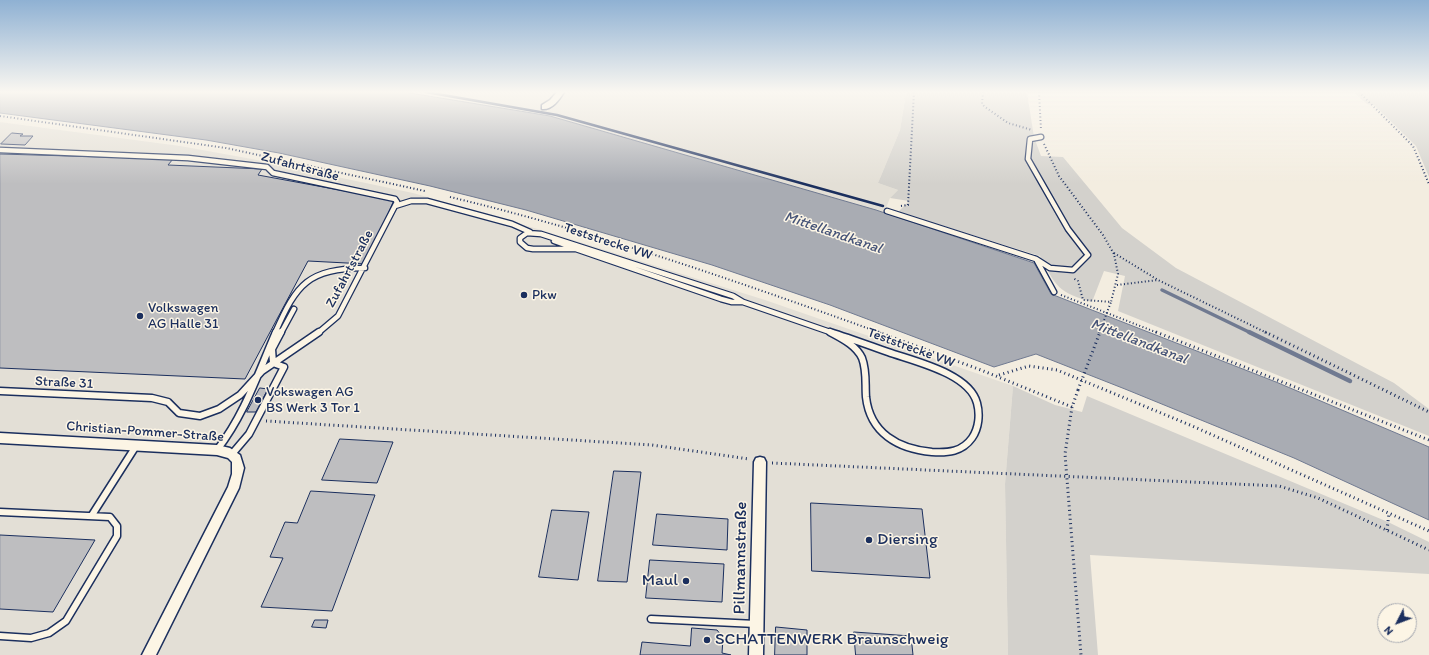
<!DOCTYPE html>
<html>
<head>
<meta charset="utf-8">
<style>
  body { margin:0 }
  #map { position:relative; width:1429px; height:655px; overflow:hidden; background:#f3ede0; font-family:Itim,sans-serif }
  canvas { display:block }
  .north { position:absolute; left:1377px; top:603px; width:40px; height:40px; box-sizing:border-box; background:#fcf5e5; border:1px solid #a2a6af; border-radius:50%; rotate:228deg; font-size:11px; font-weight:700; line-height:16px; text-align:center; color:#1b2f5e }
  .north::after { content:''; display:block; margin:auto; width:14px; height:18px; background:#1b2f5e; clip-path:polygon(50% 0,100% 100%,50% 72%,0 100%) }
</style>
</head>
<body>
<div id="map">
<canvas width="1429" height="655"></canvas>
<div class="north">N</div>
</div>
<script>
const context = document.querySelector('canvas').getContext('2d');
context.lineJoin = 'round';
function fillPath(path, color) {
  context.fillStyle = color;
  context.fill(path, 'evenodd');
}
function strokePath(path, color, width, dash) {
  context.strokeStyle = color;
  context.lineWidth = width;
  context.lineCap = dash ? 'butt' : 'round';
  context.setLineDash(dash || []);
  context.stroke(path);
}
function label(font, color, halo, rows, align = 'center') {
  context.font = font + ' Itim,sans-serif';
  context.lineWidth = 3;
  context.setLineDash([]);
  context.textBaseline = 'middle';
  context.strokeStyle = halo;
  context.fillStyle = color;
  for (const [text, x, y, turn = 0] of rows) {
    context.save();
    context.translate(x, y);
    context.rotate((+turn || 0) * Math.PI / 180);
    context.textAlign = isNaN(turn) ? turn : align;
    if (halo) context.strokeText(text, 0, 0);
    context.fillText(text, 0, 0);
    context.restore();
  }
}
fillPath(new Path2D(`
  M 406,92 L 906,92 L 900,130 L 878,183 L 898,190 L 890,198 L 884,213 L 876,211 L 550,116 Z
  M 0,122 L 180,146 L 252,159 L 413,193 L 541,230 L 765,300 L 1013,386 L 1005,484 L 1008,655 L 0,655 Z`), '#e3dfd6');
fillPath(new Path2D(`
  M 906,92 L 1027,92 L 1034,137 L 1041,156 L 1063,157 L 1122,228 L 1176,268 L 1394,383 L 1429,409 L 1429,436 L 1118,311 L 1125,276 L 1104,271 L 1092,302 C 1058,292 1056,287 1040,256 L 898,212 L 909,201 L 890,198 L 898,190 L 878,183 L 900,130 Z
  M 1353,92 L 1429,92 L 1429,177 L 1416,146 L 1374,105 L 1367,104 Z
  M 1013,386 L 1055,405 L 1082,412 L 1087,396 L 1388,522 L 1429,542 L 1429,574 L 1090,555 L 1098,655 L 1008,655 L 1005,484 Z`), '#d3d1cc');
const water = new Path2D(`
  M 0,92 L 404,92 L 550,116 L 876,210 L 1034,263 L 1051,294 L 1276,382 L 1429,447 L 1429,520 L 1294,458 L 1125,389 L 1036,354 L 994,367 L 830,305 L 712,265 L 526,210 L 430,186 L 279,153 L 206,140 L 0,113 Z`);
fillPath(water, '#a9acb3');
strokePath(water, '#707a91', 1);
strokePath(new Path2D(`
  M 1162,290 L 1251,333`), '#707a91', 3.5);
strokePath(new Path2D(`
  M 1249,332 L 1350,381`), '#707a91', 4.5);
const building = new Path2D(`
  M 12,133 L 23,134 L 20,136 L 33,136 L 25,145 L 1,144 Z
  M 0,154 L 173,159 L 168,165 L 262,169 L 258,175 L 394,200 L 366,264 L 308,261 L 245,379 L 0,368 Z
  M 260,388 L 268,389 L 256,412 L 247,412 Z
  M 340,439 L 393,442 L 377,483 L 322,480 Z
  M 614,471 L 641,472 L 627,582 L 598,581 Z
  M 311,491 L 375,495 L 332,611 L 261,607 L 283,558 L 270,557 L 285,522 L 297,523 Z
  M 811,503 L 922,509 L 930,578 L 812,571 Z
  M 552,510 L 589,512 L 578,580 L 539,577 Z
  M 657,514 L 728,519 L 727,550 L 653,545 Z
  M 0,535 L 95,540 L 53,612 L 0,609 Z
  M 650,560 L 724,564 L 722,602 L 646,598 Z
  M 315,620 L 328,620 L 326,628 L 312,627 Z
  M 776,627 L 807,630 L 807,655 L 775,655 Z
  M 692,628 L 717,630 L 721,635 L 721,639 L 723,639 L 722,653 L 731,655 L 640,655 L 642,642 L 690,646 Z
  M 854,632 L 911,636 L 913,655 L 856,655 Z`);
fillPath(building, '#bebec0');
strokePath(building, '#1b2f5e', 1);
const laneFar1 = new Path2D(`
  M 1041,137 L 1030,139 L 1028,159 L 1068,229 L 1088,255 L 1073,270 L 1050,268 L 1036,259 L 1054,292
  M 0,150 L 188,158 L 267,167 L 273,173 L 395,199 L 397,202 L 338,316 L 318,333
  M 395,206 L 411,201 L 427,201 L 512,224 L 530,232
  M 887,211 L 1036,259
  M 527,233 L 541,234 L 733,296 L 743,302 L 732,302 L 721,299 L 576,249 L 533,249 L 527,248 L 520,242 L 520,238 Z
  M 554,241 L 571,247
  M 743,302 L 827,331
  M 743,302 L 827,331
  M 827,331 L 833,333
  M 827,331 L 832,333
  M 275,333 C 297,283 308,269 365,268
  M 281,333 L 294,309`);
const lane = new Path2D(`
  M 830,332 C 841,338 856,345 862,358 C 867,371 865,384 866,397 C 870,433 898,449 932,452 C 948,453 962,452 972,438 C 979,428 980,414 977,403 C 969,373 913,361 888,352 C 868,345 849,338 830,332
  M 0,391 L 152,398 L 168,402 L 179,413 L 200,416 L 219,409 L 240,395 L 262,371 L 319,332
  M 217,450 C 245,414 258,373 276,332
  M 232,454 L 249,434 L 284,367 L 273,363 L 272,349 L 281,332
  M 0,512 L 110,517 L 117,526 L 117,536 L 66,621 L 49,633 L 31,638 L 0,636
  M 92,515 L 136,446
  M 651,619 L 756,624`);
const street = new Path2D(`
  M 557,92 L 564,92 C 559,100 552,110 542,109 L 542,105 L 550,100 Z
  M 0,433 L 217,445 L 230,448 L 240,455 L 244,468 L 239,488 L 156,655 L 142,655 L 228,487 L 232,474 L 232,462 L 228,458 L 217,455 L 0,443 Z
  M 760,457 L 764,458 L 766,462 L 763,655 L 749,655 L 754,462 L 756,458 Z`);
strokePath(laneFar1, '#1b2f5e', 7);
strokePath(lane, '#1b2f5e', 9);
strokePath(street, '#1b2f5e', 3);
strokePath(new Path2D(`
  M 983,92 L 982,104 L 985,107 L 1008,123 L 1032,130
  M 1039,92 L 1041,130
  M 1359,92 L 1413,146 L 1429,184
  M 0,116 L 226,148 L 425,191
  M 1044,144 L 1059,176 L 1103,235 L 1114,254 L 1118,274 L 1111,302 L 1083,300 L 1078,281 L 1073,278
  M 450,197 C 597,232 739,282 881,333
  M 901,206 L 908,205 L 914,92
  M 1114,253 L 1158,280 L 1267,333
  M 1117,285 L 1158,280
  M 1061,295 L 1158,333`), '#1b2f5e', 2, [1, 2.5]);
strokePath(new Path2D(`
  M 878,332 L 981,370 L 1072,407
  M 1156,332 L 1429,440
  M 1265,332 L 1429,412
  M 999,375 L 1029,366 L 1057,370 L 1190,425 L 1429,531
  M 1078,390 L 1072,407 L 1065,454 L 1081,655
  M 266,421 L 652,445 L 749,459
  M 772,463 L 1279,486 L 1318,498 L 1429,550
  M 1387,530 L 1389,513`), '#1b2f5e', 3, [1, 3.5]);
strokePath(laneFar1, '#fcf5e5', 4.5);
strokePath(lane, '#fcf5e5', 6);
fillPath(street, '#fcf5e5');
strokePath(new Path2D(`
  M 426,92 L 557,115 L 883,206`), '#1b2f5e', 2.5);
strokePath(new Path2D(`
  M 1099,333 L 1111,302`), '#1b2f5e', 2, [1, 2.5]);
strokePath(new Path2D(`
  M 1078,390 L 1100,332`), '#1b2f5e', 3, [1, 3.5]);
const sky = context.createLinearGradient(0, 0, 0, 184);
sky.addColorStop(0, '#8fb1d3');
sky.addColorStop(0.5, '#faf7f1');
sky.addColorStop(1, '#faf7f100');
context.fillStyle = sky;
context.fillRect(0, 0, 1429, 184);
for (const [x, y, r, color] of [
  [524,295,4,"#1b2f5e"],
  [140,316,4,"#1b2f5e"],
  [258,400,4,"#1b2f5e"],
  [869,540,4,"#1b2f5e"],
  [686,581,4,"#1b2f5e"],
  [707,640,4,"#1b2f5e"]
]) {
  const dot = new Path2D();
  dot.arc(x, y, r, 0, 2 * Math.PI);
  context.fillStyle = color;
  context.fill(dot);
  strokePath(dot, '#fcf5e5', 1.5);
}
label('14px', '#1b2f5e', '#fcf5e5', [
  ["Zufahrtsraße",300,167,15],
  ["Teststrecke VW",608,242,18],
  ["Zufahrtstraße",350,269,-62],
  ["Teststrecke VW",911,348,20],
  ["Straße 31",64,383,3],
  ["Christian-Pommer-Straße",145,432,4]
]);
label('14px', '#1b2f5e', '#fcf5e5', [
  ["Pkw",532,295],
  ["Volkswagen",148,308],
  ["AG Halle 31",148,324],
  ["Vokswagen AG",266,392],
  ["BS Werk 3 Tor 1",266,408]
], 'left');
label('italic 15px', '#465478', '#fcf5e5', [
  ["Mittellandkanal",833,233,19],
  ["Mittellandkanal",1139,342,21]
]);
label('17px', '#1b2f5e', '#fcf5e5', [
  ["Diersing",877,540],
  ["Maul",678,581,"right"],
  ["SCHATTENWERK Braunschweig",715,640]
], 'left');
label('17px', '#1b2f5e', '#fcf5e5', [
  ["Pillmannstraße",741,558,-89]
]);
</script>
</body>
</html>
